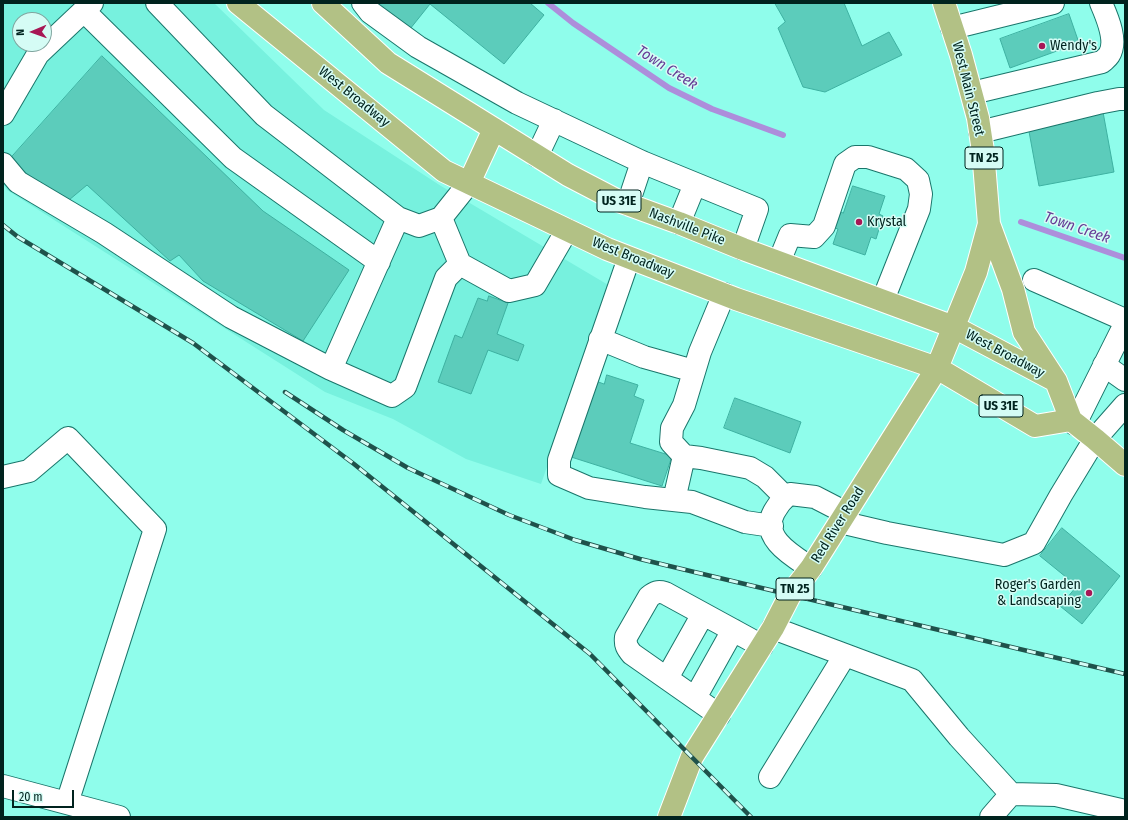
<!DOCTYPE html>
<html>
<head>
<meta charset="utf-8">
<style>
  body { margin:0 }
  #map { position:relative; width:1128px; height:820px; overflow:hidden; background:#8ffdeb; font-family:"Fira Sans Condensed",sans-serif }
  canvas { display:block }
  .frame { position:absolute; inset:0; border:4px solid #00231e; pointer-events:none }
  .north { position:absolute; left:12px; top:12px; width:40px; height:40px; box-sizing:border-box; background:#d5fcf5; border:1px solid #80a59f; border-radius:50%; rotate:268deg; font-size:11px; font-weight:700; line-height:16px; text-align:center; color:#00231e }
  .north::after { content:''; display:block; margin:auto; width:14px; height:18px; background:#a71755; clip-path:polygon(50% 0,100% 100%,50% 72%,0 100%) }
  .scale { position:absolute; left:12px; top:790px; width:62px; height:18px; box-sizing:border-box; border:2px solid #00231e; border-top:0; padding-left:5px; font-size:12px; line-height:14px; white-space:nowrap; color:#00231e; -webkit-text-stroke:3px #d5fcf5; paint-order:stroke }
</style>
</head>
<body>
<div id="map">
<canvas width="1128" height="820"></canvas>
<div class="frame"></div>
<div class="north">N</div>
<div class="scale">20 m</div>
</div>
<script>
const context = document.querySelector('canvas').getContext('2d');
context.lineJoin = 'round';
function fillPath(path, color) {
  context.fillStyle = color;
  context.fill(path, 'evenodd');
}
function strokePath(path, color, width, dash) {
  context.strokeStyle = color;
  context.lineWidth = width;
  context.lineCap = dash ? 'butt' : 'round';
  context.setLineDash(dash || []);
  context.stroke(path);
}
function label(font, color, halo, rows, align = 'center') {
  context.font = font + ' "Fira Sans Condensed",sans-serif';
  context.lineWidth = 3;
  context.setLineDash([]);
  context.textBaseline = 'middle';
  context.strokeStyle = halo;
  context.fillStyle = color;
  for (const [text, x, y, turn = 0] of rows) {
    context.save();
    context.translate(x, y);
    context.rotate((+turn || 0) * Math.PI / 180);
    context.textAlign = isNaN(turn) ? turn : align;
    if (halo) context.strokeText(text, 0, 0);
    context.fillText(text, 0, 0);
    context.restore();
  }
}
fillPath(new Path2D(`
  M 3,3 L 214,3 L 324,110 L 441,186 L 610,286 L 541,484 L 466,459 L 393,419 L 325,392 L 7,190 L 3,184 ZM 20,20 L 44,20 L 44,44 L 20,44 Z`), '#77f1de');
strokePath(new Path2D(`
  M 548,3 L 573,23 L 669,88 L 712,109 L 783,135
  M 1021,222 L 1125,258`), '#ad8edb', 6);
const building = new Path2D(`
  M 378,3 L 530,3 L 544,15 L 504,64 L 430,4 L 410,29 Z
  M 775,3 L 844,3 L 862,46 L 889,32 L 902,55 L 825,92 L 803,87 L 778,28 L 785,22 Z
  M 1069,14 L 1079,43 L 1010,68 L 1000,39 Z
  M 102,56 L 263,211 L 349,270 L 303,341 L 203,281 L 179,255 L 170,261 L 87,185 L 63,205 L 10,159 Z
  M 1103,112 L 1114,172 L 1039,186 L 1028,126 Z
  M 853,186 L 885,196 L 879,214 L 883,216 L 876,239 L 871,237 L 865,255 L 833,244 L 838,229 L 835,228 L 841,212 L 843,213 Z
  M 489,296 L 508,303 L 497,334 L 524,345 L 518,361 L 488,350 L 471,394 L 438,382 L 455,335 L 462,338 L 478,298 L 487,301 Z
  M 607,375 L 638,385 L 634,396 L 644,400 L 630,443 L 672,456 L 662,486 L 568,456 L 593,380 L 604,384 Z
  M 735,398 L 801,422 L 790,453 L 724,428 Z
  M 1062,528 L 1120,576 L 1082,624 L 1060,606 L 1077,586 L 1040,556 Z`);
fillPath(building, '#5cccbb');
strokePath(building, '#3eb1a1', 1);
const minor = new Path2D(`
  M 157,3 L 264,115 L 398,218 L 419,226 L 441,218 L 469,183
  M 363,3 L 370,12 L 418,47 L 517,103 L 642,162 L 757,209 L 743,249
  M 84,11 L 233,158 L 379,262
  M 952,28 L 1053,3
  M 972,93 L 1102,62 C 1104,60 1107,58 1109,55 C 1118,41 1107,17 1101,3
  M 3,114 L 38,54 L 92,3
  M 980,132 L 1098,103 L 1119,99 L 1125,99
  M 537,156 L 554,120
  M 3,164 L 18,182 L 104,233 L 231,317 L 331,369 L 398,218
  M 628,204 L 642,162
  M 441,218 L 460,264 L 509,291 L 535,285 L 567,230
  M 679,223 L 695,184
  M 629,258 L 559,460 L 559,475 L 589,488 L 645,497 L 692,502 L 745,522 L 772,526
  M 779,262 L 790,235 L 814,237 L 824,226 L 845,164 L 855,157 L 868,157 L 906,169 L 918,180 L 921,194 L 919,209 L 883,300
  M 1034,280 L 1125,320
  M 724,294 L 700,352 L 684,405 L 672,428 L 671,442 L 684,456 L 701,458 L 750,468 L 765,477 L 785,497
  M 600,339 L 644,357 L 694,371
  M 1104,365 L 1125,380
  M 331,369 L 392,396 L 405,387 L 446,278 L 460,264
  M 1075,424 L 1125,324
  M 3,477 L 29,471 L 68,438 L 155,529 L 67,803
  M 674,500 L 684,456
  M 840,522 L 887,533 L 1004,555 L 1034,543 L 1061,495 L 1095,439 L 1125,405
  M 811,568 C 793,556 760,538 774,512 C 779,504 782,499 790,494 L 815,497 L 846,513
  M 773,628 L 912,680 L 959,737 L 1011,794 L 991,817
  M 667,678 L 703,614
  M 695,698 L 733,630
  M 719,715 L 632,654 C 627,648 625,645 626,637 L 649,597 C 655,592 658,591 665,593 L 762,646
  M 770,777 L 845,655
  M 3,786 L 119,817
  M 1011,794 L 1056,795 L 1125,811`);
const major = new Path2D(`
  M 238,3 L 444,171 L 607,249 L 736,299 L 937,368 L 1035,426 L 1071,420
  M 323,3 L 388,63 L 568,175 L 616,200 L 679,223 L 743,249 L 954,327 L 1056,381
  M 944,3 L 961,55 L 978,118 L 983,151 L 989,224 L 1013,289 L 1024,332 L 1056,381 L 1071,420 L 1095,439 L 1125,465
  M 469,183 L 494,129
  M 669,817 L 692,757 L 773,628 L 790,595 L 811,568 L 937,368 L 976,272 L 989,224`);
strokePath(minor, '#1a766b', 24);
strokePath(major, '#fff', 24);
strokePath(minor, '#fff', 22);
strokePath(major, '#b2c185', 22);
const rail = new Path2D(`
  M 3,225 L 18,237 L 193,343 L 354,464 L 590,654 L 751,817
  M 285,392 L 343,430 L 408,468 L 509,515 L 575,540 L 640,559 L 711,576 L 1125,674`);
strokePath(rail, '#1f524b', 4.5);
strokePath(rail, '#d5fcf5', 3, [9]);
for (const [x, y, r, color] of [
  [1042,46,4,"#a71755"],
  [859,222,4,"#a71755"],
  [1089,593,4,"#a71755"]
]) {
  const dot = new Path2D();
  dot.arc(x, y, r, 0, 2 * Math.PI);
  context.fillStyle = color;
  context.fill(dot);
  strokePath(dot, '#d5fcf5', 1.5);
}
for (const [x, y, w] of [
  [984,158,38],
  [619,201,44],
  [1001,406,44],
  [795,589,38]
]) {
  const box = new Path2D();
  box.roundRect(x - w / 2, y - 11, w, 22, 3);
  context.fillStyle = '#d5fcf5';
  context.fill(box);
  strokePath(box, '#00231e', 1);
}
label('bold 13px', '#00231e', null, [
  ["TN 25",984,158],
  ["US 31E",619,201],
  ["US 31E",1001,406],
  ["TN 25",795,589]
]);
label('14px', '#00231e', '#d5fcf5', [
  ["Wendy's",1050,46],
  ["Krystal",867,222],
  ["Roger's Garden",1081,585,"right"],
  ["& Landscaping",1081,601,"right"]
], 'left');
label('14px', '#00231e', '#d5fcf5', [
  ["West Main Street",968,89,76],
  ["West Broadway",354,97,39],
  ["Nashville Pike",687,227,21],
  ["West Broadway",633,258,22],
  ["West Broadway",1005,354,28],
  ["Red River Road",838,525,-58]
]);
label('italic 15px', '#653c96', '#d5fcf5', [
  ["Town Creek",667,68,32],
  ["Town Creek",1077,228,19]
]);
</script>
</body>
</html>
